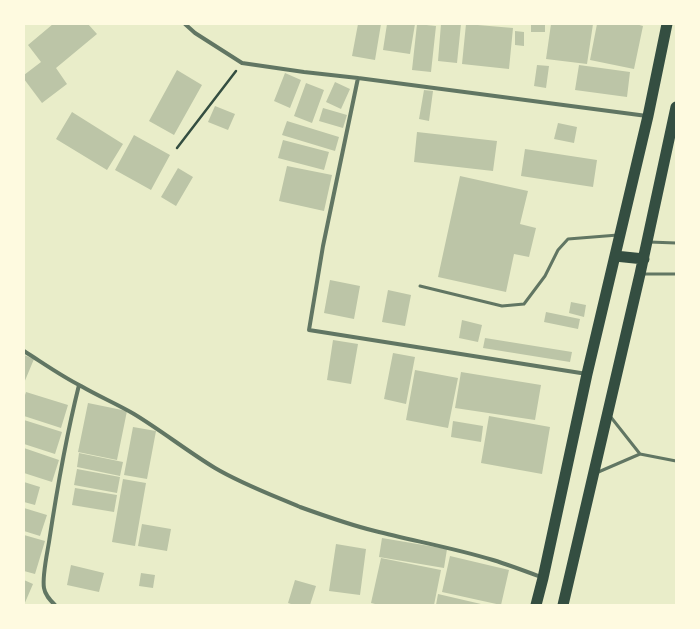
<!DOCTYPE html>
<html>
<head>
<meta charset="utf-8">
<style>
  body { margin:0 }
  #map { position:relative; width:700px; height:629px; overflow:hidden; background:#e9edc9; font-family:"Roboto Serif",serif }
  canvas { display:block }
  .frame { position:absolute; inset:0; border:25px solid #fefae0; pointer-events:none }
</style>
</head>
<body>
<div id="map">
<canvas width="700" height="629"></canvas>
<div class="frame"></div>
</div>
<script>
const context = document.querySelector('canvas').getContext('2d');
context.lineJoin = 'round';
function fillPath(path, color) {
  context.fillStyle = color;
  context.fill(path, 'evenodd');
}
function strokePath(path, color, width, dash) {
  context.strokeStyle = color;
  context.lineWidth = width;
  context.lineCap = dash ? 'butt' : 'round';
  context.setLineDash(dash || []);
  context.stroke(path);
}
fillPath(new Path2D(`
  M 53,24 L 88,24 L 97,34 L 56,68 L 67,84 L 42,103 L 24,79 L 24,75 L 41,62 L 28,45 Z
  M 358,24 L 381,24 L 375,60 L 352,56 Z
  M 387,24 L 415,24 L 410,54 L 383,50 Z
  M 417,24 L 436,26 L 431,72 L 412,70 Z
  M 441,24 L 461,24 L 457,63 L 438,61 Z
  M 466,24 L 513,28 L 509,69 L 462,64 Z
  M 531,24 L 545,24 L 545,32 L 531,32 Z
  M 551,24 L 593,24 L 587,64 L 546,59 Z
  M 597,24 L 636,24 L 643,26 L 634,69 L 590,60 Z
  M 515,31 L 524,32 L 524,46 L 515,45 Z
  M 537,65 L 549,66 L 546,88 L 534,86 Z
  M 579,65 L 630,72 L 627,97 L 575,90 Z
  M 177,70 L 202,85 L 174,135 L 149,121 Z
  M 285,73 L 301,80 L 290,108 L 274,101 Z
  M 335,82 L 350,89 L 341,109 L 326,102 Z
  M 306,83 L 324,90 L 312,123 L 294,116 Z
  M 424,90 L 433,91 L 429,121 L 419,119 Z
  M 215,106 L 235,114 L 228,130 L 208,122 Z
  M 323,108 L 347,115 L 343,128 L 319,121 Z
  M 72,112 L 123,144 L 107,170 L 56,139 Z
  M 287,121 L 339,137 L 335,151 L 282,135 Z
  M 558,123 L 577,127 L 574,143 L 554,139 Z
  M 417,132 L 497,141 L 493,171 L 414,162 Z
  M 134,135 L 170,155 L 151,190 L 115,170 Z
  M 283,140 L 329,152 L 324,170 L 278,158 Z
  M 525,149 L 597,160 L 593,187 L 521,176 Z
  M 287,166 L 332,175 L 324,211 L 279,201 Z
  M 178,168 L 193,177 L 176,206 L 161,197 Z
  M 460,176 L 528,191 L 520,224 L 536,228 L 529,257 L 514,254 L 506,292 L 438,277 Z
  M 330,280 L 360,286 L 354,319 L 324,313 Z
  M 388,290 L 411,295 L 405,326 L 382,322 Z
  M 571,302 L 586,305 L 584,317 L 569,313 Z
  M 546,312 L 580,319 L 578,329 L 544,322 Z
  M 462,320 L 482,325 L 478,342 L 459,338 Z
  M 485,338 L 572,352 L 570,362 L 483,348 Z
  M 333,340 L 358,344 L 351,384 L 327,380 Z
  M 393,353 L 415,357 L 406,404 L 384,399 Z
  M 24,355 L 34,359 L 24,383 Z
  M 415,370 L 458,378 L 448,428 L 406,420 Z
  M 461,372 L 541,385 L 535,420 L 455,408 Z
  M 26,392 L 68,405 L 61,428 L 24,416 L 24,398 Z
  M 88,403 L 127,411 L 117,460 L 78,452 Z
  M 489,416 L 550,427 L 542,474 L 481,463 Z
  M 24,420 L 62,432 L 55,454 L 24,444 Z
  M 453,421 L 483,426 L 481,442 L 451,437 Z
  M 133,427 L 156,431 L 147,479 L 124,475 Z
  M 24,448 L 59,460 L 52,482 L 24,473 Z
  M 79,453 L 123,462 L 120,476 L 77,467 Z
  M 77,469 L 120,477 L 117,493 L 74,485 Z
  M 123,479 L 146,483 L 135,546 L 112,542 Z
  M 24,482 L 40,487 L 35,505 L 24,502 Z
  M 75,488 L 117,495 L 114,512 L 72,505 Z
  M 24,508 L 47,515 L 40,536 L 24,531 Z
  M 142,524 L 171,529 L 167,551 L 138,546 Z
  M 24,535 L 45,541 L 35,574 L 24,571 Z
  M 382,538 L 447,549 L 444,568 L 379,557 Z
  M 336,544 L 366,549 L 360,595 L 329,591 Z
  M 450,556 L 509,570 L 501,605 L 442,592 Z
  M 381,558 L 441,570 L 434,605 L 379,605 L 371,603 Z
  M 71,565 L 104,573 L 99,592 L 67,585 Z
  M 141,573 L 155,575 L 153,588 L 139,586 Z
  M 24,580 L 33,584 L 24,605 Z
  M 295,580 L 316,586 L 310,605 L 294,605 L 288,603 Z
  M 438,594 L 481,604 L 481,605 L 436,605 Z`), '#bcc5a7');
strokePath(new Path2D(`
  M 177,148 L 236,71`), '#344e41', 2.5);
strokePath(new Path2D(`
  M 649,242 L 676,243
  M 642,274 L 676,274
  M 420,286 L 502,306 L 524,304 L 545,276 L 558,250 L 568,239 L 618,235
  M 610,416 L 640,454
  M 596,473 L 640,454 L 676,461`), '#617663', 3);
strokePath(new Path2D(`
  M 185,24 L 195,33 L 242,63 L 304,72 L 358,78 L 647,116
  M 358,78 L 323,246 L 309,330 L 587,374
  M 24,351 C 43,363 61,376 81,386 C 98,396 117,404 134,414 C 162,431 187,451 215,468 C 242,484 272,495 300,507 C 325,516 350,525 375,531 C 414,541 454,548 493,560 C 509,565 525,571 541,577
  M 55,605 C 50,600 45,595 44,588 C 42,577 47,554 49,542 C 57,489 66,437 79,385`), '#617663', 4);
strokePath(new Path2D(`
  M 615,256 L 644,259
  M 536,605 L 543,578 L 587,374 L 648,116 L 667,24
  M 563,605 L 640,274 L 676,107`), '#344e41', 11);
</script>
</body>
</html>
